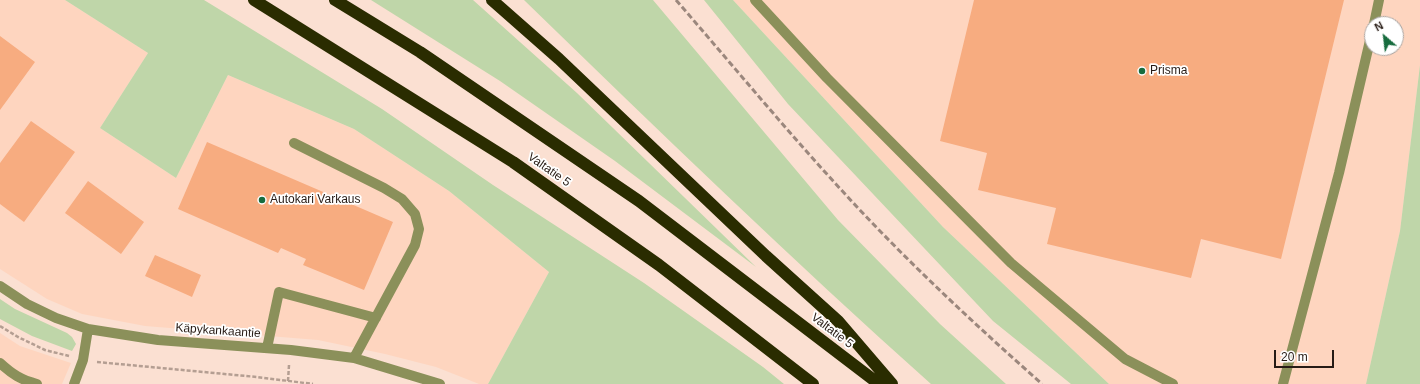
<!DOCTYPE html>
<html>
<head>
<meta charset="utf-8">
<style>
  body { margin:0 }
  #map { position:relative; width:1420px; height:384px; overflow:hidden; background:#fbe0d2; font-family:Arial,sans-serif }
  canvas { display:block }
  .north { position:absolute; left:1364px; top:16px; width:40px; height:40px; box-sizing:border-box; background:#fff; border:1px solid #a9a4a1; border-radius:50%; rotate:332deg; font-size:11px; font-weight:700; line-height:16px; text-align:center; color:#271b15 }
  .north::after { content:''; display:block; margin:auto; width:14px; height:18px; background:#176c3e; clip-path:polygon(50% 0,100% 100%,50% 72%,0 100%) }
  .scale { position:absolute; left:1274px; top:350px; width:60px; height:18px; box-sizing:border-box; border:2px solid #271b15; border-top:0; padding-left:5px; font-size:12px; line-height:14px; white-space:nowrap; color:#271b15; -webkit-text-stroke:3px #fff; paint-order:stroke }
</style>
</head>
<body>
<div id="map">
<canvas width="1420" height="384"></canvas>
<div class="north">N</div>
<div class="scale">20 m</div>
</div>
<script>
const context = document.querySelector('canvas').getContext('2d');
context.lineJoin = 'round';
function fillPath(path, color) {
  context.fillStyle = color;
  context.fill(path, 'evenodd');
}
function strokePath(path, color, width, dash) {
  context.strokeStyle = color;
  context.lineWidth = width;
  context.lineCap = dash ? 'butt' : 'round';
  context.setLineDash(dash || []);
  context.stroke(path);
}
function label(font, color, halo, rows, align = 'center') {
  context.font = font + ' Arial,sans-serif';
  context.lineWidth = 3.5;
  context.setLineDash([]);
  context.textBaseline = 'middle';
  context.strokeStyle = halo;
  context.fillStyle = color;
  for (const [text, x, y, turn = 0] of rows) {
    context.save();
    context.translate(x, y);
    context.rotate((+turn || 0) * Math.PI / 180);
    context.textAlign = isNaN(turn) ? turn : align;
    if (halo) context.strokeText(text, 0, 0);
    context.fillText(text, 0, 0);
    context.restore();
  }
}
fillPath(new Path2D(`
  M 0,0 L 65,0 L 148,53 L 100,128 L 176,178 L 228,75 L 354,129 L 449,191 L 549,272 L 488,384 L 479,384 L 436,367 L 385,354 L 318,340 L 145,326 L 82,314 L 47,299 L 0,269 Z
  M 733,0 L 1420,0 L 1420,65 L 1400,231 L 1366,384 L 1109,384 L 943,227 ZM 1372,24 L 1396,24 L 1396,48 L 1372,48 Z
  M 0,333 L 20,346 L 71,363 L 62,384 L 0,384 Z`), '#fed5bf');
fillPath(new Path2D(`
  M 65,0 L 204,0 L 382,109 L 493,185 L 644,283 L 763,367 L 784,384 L 488,384 L 549,272 L 449,191 L 354,129 L 228,75 L 176,178 L 100,128 L 148,53 Z
  M 371,0 L 473,0 L 577,93 L 756,267 L 615,161 L 500,81 Z
  M 524,0 L 653,0 L 838,220 L 940,324 L 1006,384 L 931,384 C 792,260 658,130 524,0 Z
  M 704,0 L 733,0 L 943,227 L 1109,384 L 1071,384 L 993,321 L 788,104 Z
  M 1420,65 L 1420,384 L 1366,384 L 1400,231 Z
  M 0,299 L 15,309 L 67,333 L 72,337 L 76,344 L 72,351 L 32,336 L 0,319 Z`), '#bfd6a9');
fillPath(new Path2D(`
  M 974,0 L 1344,0 L 1281,259 L 1201,239 L 1191,278 L 1047,244 L 1056,208 L 978,190 L 987,153 L 940,141 Z
  M 0,36 L 35,62 L 0,110 Z
  M 31,121 L 75,152 L 24,222 L 0,204 L 0,163 Z
  M 207,142 L 393,222 L 364,290 L 303,265 L 306,259 L 281,248 L 278,253 L 178,209 Z
  M 88,181 L 144,222 L 121,254 L 65,213 Z
  M 155,255 L 201,275 L 192,297 L 145,276 Z`), '#f7ac80');
strokePath(new Path2D(`
  M 0,326 L 18,337 L 45,350 L 69,356
  M 97,362 L 257,377 L 313,384
  M 288,381 L 289,365`), '#b49e92', 2.5, [4, 2]);
strokePath(new Path2D(`
  M 755,0 L 827,78 L 1011,263 L 1125,359 L 1173,384
  M 1374,24 L 1379,0
  M 294,143 L 384,188 L 402,199 L 415,214 L 419,229 L 415,245 L 354,358
  M 0,286 L 27,304 L 56,318 L 88,329 L 158,340 L 291,350 L 354,358 L 440,384
  M 267,348 L 279,292 L 376,318
  M 0,363 C 12,374 21,380 37,384
  M 74,384 L 83,360 L 88,329
  M 1283,384 L 1339,173 L 1372,32`), '#8b905a', 10);
strokePath(new Path2D(`
  M 254,0 L 513,162 L 659,265 L 813,384
  M 335,0 L 420,52 L 639,201 L 879,384
  M 492,0 L 559,59 L 766,256 L 838,321 L 892,384`), '#2a2c00', 12);
strokePath(new Path2D(`
  M 676,0 C 729,61 781,124 835,183 C 900,255 970,320 1042,384`), '#9b877d', 3, [6, 3]);
for (const [x, y, r, color] of [
  [1142,71,4,"#176c3e"],
  [262,200,4,"#176c3e"]
]) {
  const dot = new Path2D();
  dot.arc(x, y, r, 0, 2 * Math.PI);
  context.fillStyle = color;
  context.fill(dot);
  strokePath(dot, '#fff', 1.5);
}
label('12px', '#271b15', '#fff', [
  ["Prisma",1150,71],
  ["Autokari Varkaus",270,200]
], 'left');
label('12px', '#271b15', '#fff', [
  ["Valtatie 5",549,170,35],
  ["Käpykankaantie",218,331,4],
  ["Valtatie 5",832,331,37]
]);
</script>
</body>
</html>
